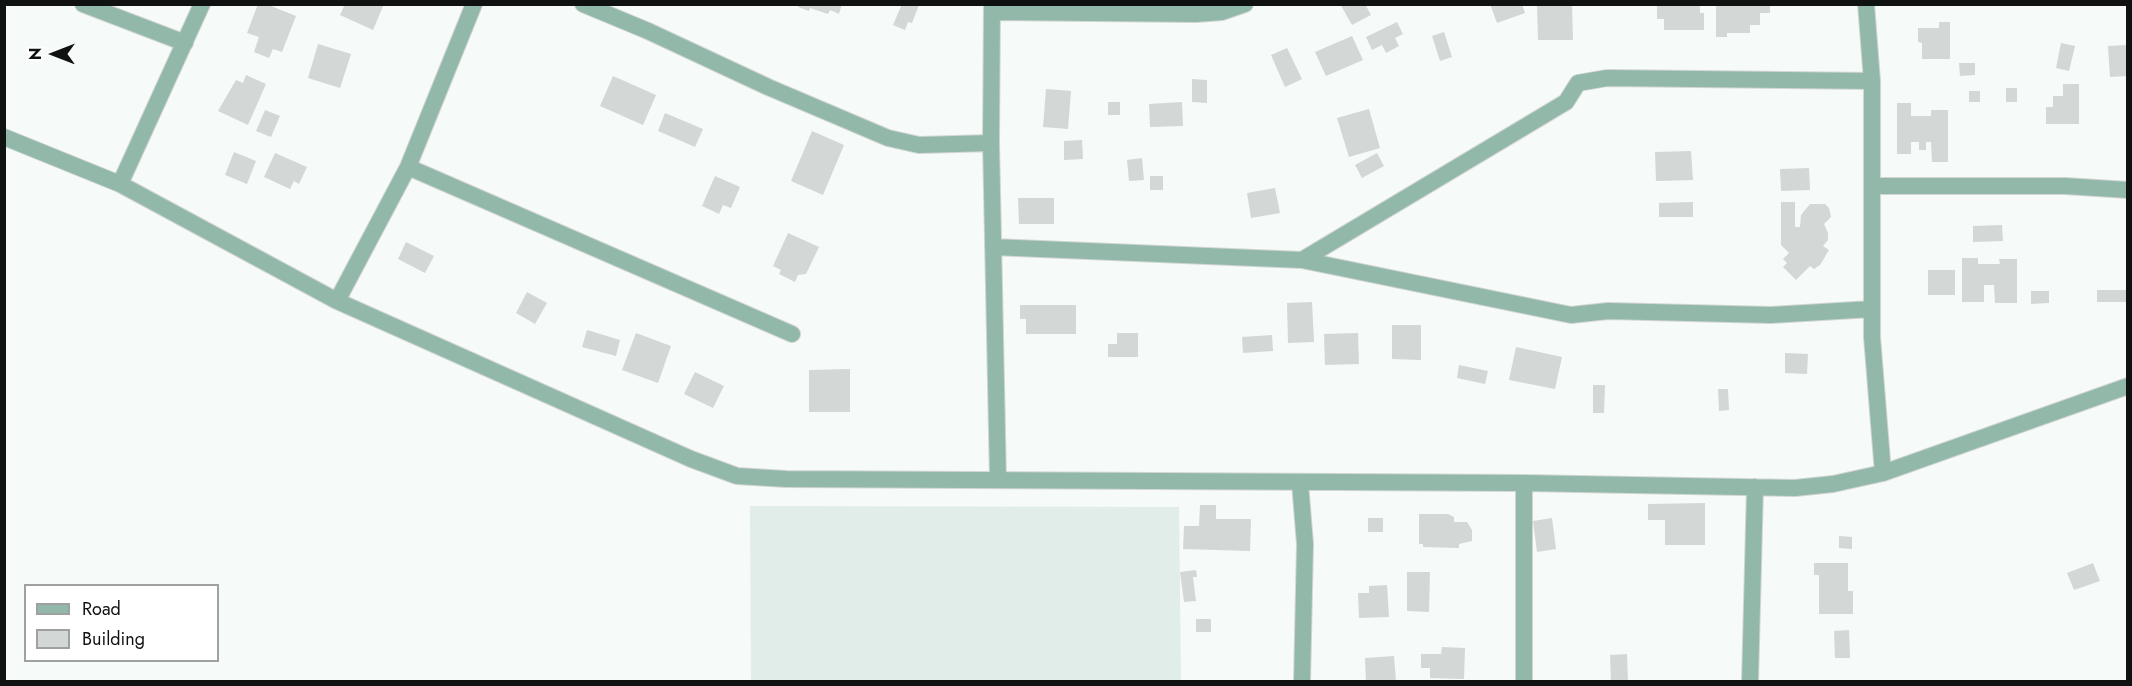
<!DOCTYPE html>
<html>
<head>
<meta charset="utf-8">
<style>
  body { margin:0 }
  #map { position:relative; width:2132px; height:686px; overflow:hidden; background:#f6faf8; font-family:Jost,sans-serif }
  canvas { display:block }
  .frame { position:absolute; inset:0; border:6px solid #101211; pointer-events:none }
  .legend { position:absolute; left:24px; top:584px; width:195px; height:78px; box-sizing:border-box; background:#fff; border:2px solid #9fa0a0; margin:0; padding:8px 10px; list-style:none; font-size:18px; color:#101211 }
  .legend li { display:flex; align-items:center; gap:12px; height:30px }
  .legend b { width:30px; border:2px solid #9fa0a0 }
  .north { position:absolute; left:24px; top:24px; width:60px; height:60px; -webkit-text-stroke:4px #fff; paint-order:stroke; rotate:270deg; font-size:16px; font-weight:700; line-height:24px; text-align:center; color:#101211 }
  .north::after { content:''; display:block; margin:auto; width:21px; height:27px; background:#101211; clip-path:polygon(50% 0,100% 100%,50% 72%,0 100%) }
</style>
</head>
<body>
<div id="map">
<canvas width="2132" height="686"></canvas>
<div class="frame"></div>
<ul class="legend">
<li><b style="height:8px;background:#91b8a8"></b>Road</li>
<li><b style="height:16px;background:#d3d7d5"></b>Building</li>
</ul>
<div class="north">N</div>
</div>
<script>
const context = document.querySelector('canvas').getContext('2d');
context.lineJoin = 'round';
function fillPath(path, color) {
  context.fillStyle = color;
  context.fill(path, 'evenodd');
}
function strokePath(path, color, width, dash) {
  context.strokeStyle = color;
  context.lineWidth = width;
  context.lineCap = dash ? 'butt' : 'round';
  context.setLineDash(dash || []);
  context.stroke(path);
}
fillPath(new Path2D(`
  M 750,506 L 1179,507 L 1181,681 L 751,681 Z`), '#e1ede8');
fillPath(new Path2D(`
  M 258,4 L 266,4 L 296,16 L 282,52 L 273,49 L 269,58 L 254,52 L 259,37 L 247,33 Z
  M 345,4 L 384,4 L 373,30 L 340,15 Z
  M 799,4 L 842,4 L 839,14 L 830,10 L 828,14 L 810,8 L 809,11 L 798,7 Z
  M 902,4 L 919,5 L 912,23 L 908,22 L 905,30 L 893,25 Z
  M 1340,4 L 1365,4 L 1371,15 L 1352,25 Z
  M 1490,4 L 1522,4 L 1525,13 L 1497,23 Z
  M 1537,4 L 1572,4 L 1573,40 L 1538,40 Z
  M 1657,4 L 1700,4 L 1700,13 L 1704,13 L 1704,30 L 1664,30 L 1664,19 L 1657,19 Z
  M 1716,4 L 1770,4 L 1770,13 L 1760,13 L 1760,25 L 1750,25 L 1750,33 L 1727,33 L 1727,37 L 1716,37 Z
  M 1397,22 L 1403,34 L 1395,38 L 1399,46 L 1386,53 L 1382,45 L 1372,50 L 1366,37 Z
  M 1939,22 L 1950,22 L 1950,59 L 1922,59 L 1922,43 L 1918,42 L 1918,28 L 1939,28 Z
  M 1444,32 L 1452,57 L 1440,61 L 1432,36 Z
  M 1352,36 L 1363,60 L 1326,76 L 1315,52 Z
  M 2061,43 L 2075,46 L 2069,71 L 2056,68 Z
  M 318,44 L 351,54 L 340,88 L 308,78 Z
  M 2128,45 L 2128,76 L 2110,77 L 2108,46 Z
  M 1287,48 L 1302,79 L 1285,87 L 1271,55 Z
  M 1959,63 L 1975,63 L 1975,75 L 1960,76 Z
  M 246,75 L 266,84 L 248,125 L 218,111 L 236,80 L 243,83 Z
  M 613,76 L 656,95 L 643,125 L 600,106 Z
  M 1192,79 L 1207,80 L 1207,103 L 1192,102 Z
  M 2063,84 L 2079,84 L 2079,124 L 2046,124 L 2046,107 L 2053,107 L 2053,96 L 2063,96 Z
  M 2006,88 L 2017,88 L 2017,102 L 2006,102 Z
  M 1046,89 L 1071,91 L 1068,129 L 1043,127 Z
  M 1969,91 L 1980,91 L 1980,102 L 1969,102 Z
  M 1108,102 L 1120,102 L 1120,115 L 1108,115 Z
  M 1182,102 L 1183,126 L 1150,127 L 1149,104 Z
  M 1897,103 L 1911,103 L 1911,116 L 1931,116 L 1931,110 L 1948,110 L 1948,162 L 1932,162 L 1931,142 L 1926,142 L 1926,150 L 1919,150 L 1919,142 L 1911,142 L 1911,154 L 1897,154 Z
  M 1369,109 L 1380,148 L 1349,157 L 1337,118 Z
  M 265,110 L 280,116 L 271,137 L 256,131 Z
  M 665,113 L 703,129 L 695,147 L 658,131 Z
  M 812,131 L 844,145 L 823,195 L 791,181 Z
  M 1082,140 L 1083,159 L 1064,160 L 1064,141 Z
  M 1691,151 L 1693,180 L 1656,181 L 1655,152 Z
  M 234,152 L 256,161 L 247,184 L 225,175 Z
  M 275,153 L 307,167 L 299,184 L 294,181 L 290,189 L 264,177 Z
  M 1377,153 L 1384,166 L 1362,178 L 1355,165 Z
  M 1142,158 L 1144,180 L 1129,181 L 1127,160 Z
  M 1809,168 L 1810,190 L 1781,191 L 1780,169 Z
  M 715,176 L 740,187 L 731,208 L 723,205 L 719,214 L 702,206 Z
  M 1150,176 L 1163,176 L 1163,190 L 1150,190 Z
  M 1275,188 L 1280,213 L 1251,218 L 1247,193 Z
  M 1018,198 L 1054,198 L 1054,224 L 1019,224 Z
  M 1693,202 L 1693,217 L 1659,217 L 1659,203 Z
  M 1781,202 L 1795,202 L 1795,227 L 1800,227 L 1801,215 L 1810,204 L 1825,204 L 1829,208 L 1831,217 L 1824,224 L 1828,233 L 1828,240 L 1823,246 L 1829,250 L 1820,265 L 1814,269 L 1810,266 L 1796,280 L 1783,267 L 1787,263 L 1783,259 L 1789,253 L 1781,245 Z
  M 2002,225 L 2003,241 L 1973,242 L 1973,226 Z
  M 788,233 L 819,247 L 806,274 L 798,275 L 795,282 L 779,274 L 781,270 L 773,266 Z
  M 406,242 L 434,256 L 425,273 L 398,259 Z
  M 1962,258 L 1978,258 L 1978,264 L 2000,264 L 1999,259 L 2017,259 L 2017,303 L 1995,303 L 1994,285 L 1984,285 L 1984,302 L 1962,302 Z
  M 1928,270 L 1955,270 L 1955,295 L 1928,295 Z
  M 2097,290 L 2128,290 L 2128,302 L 2097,302 Z
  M 2031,291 L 2049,291 L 2049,303 L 2031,304 Z
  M 527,292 L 547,303 L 535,324 L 516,313 Z
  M 1312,302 L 1314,342 L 1288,343 L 1287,303 Z
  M 1020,305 L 1076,305 L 1076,334 L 1026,334 L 1026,319 L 1020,319 Z
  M 1392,325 L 1421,325 L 1421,360 L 1392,359 Z
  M 587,330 L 620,340 L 616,356 L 582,347 Z
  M 636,333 L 671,346 L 658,383 L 622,370 Z
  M 1117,333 L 1138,333 L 1138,357 L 1108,357 L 1108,344 L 1117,344 Z
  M 1358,333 L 1359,364 L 1325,365 L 1324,334 Z
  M 1272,335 L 1273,351 L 1243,353 L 1242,337 Z
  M 1516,347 L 1562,357 L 1555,389 L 1509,380 Z
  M 1785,353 L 1808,354 L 1807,374 L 1785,373 Z
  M 1459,365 L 1488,371 L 1485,384 L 1457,378 Z
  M 850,369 L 850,412 L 809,412 L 809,370 Z
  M 695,372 L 724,386 L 713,408 L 684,394 Z
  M 1593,385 L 1605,385 L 1604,413 L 1593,413 Z
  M 1718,389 L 1728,389 L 1729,410 L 1719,411 Z
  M 1705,503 L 1705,545 L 1665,545 L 1665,520 L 1648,520 L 1648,504 Z
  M 1200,505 L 1216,505 L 1216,519 L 1251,519 L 1250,551 L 1183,549 L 1184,526 L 1199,526 Z
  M 1419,514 L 1448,514 L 1454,517 L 1454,522 L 1467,522 L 1472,530 L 1472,541 L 1459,544 L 1459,548 L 1423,547 L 1423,544 L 1419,544 Z
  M 1368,518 L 1383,518 L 1383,532 L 1368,532 Z
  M 1552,518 L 1556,549 L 1537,552 L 1533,521 Z
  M 1839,536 L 1852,537 L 1852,549 L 1839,548 Z
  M 1814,563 L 1848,563 L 1848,591 L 1853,591 L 1853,614 L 1819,614 L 1819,575 L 1814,575 Z
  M 2093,563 L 2100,581 L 2074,590 L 2067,573 Z
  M 1196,570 L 1197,577 L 1193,577 L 1196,601 L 1184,602 L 1180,572 Z
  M 1407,572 L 1430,572 L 1429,612 L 1407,611 Z
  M 1387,585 L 1389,617 L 1359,618 L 1358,593 L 1369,593 L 1369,586 Z
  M 1196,619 L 1211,619 L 1211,632 L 1196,632 Z
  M 1849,630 L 1850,658 L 1835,658 L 1834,631 Z
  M 1442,647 L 1465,648 L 1464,679 L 1430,678 L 1430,668 L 1421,668 L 1421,654 L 1441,654 Z
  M 1627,654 L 1628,682 L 1611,682 L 1610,655 Z
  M 1394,656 L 1396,682 L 1366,682 L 1365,658 Z`), '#d3d7d5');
const minor = new Path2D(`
  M 83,4 L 185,43
  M 583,4 L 648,31 L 768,87 L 888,138 L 919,145 L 991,143
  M 992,4 L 991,143 L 998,480
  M 1866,4 L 1872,81 L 1872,337 L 1883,473
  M 992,12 L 1196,14 L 1222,12 L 1245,4
  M 4,137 L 120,184 L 337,301 L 691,459 L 737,476 L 786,479 L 1524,483 L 1795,488 L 1833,484 L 1883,473 L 2128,386
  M 408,167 L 792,334
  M 120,184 L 202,4
  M 1872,186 L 2065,186 L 2128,190
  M 993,247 L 1302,260 L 1571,315 L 1608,311 L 1771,315 L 1872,309
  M 1302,260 L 1566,102 L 1578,83 L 1607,78 L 1872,81
  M 337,301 L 408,167 L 474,4
  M 1300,483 L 1305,544 L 1302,682
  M 1524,483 L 1524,682
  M 1750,682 L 1755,487`);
strokePath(minor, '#d1d5d3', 18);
strokePath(minor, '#91b8a8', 16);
</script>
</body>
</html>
